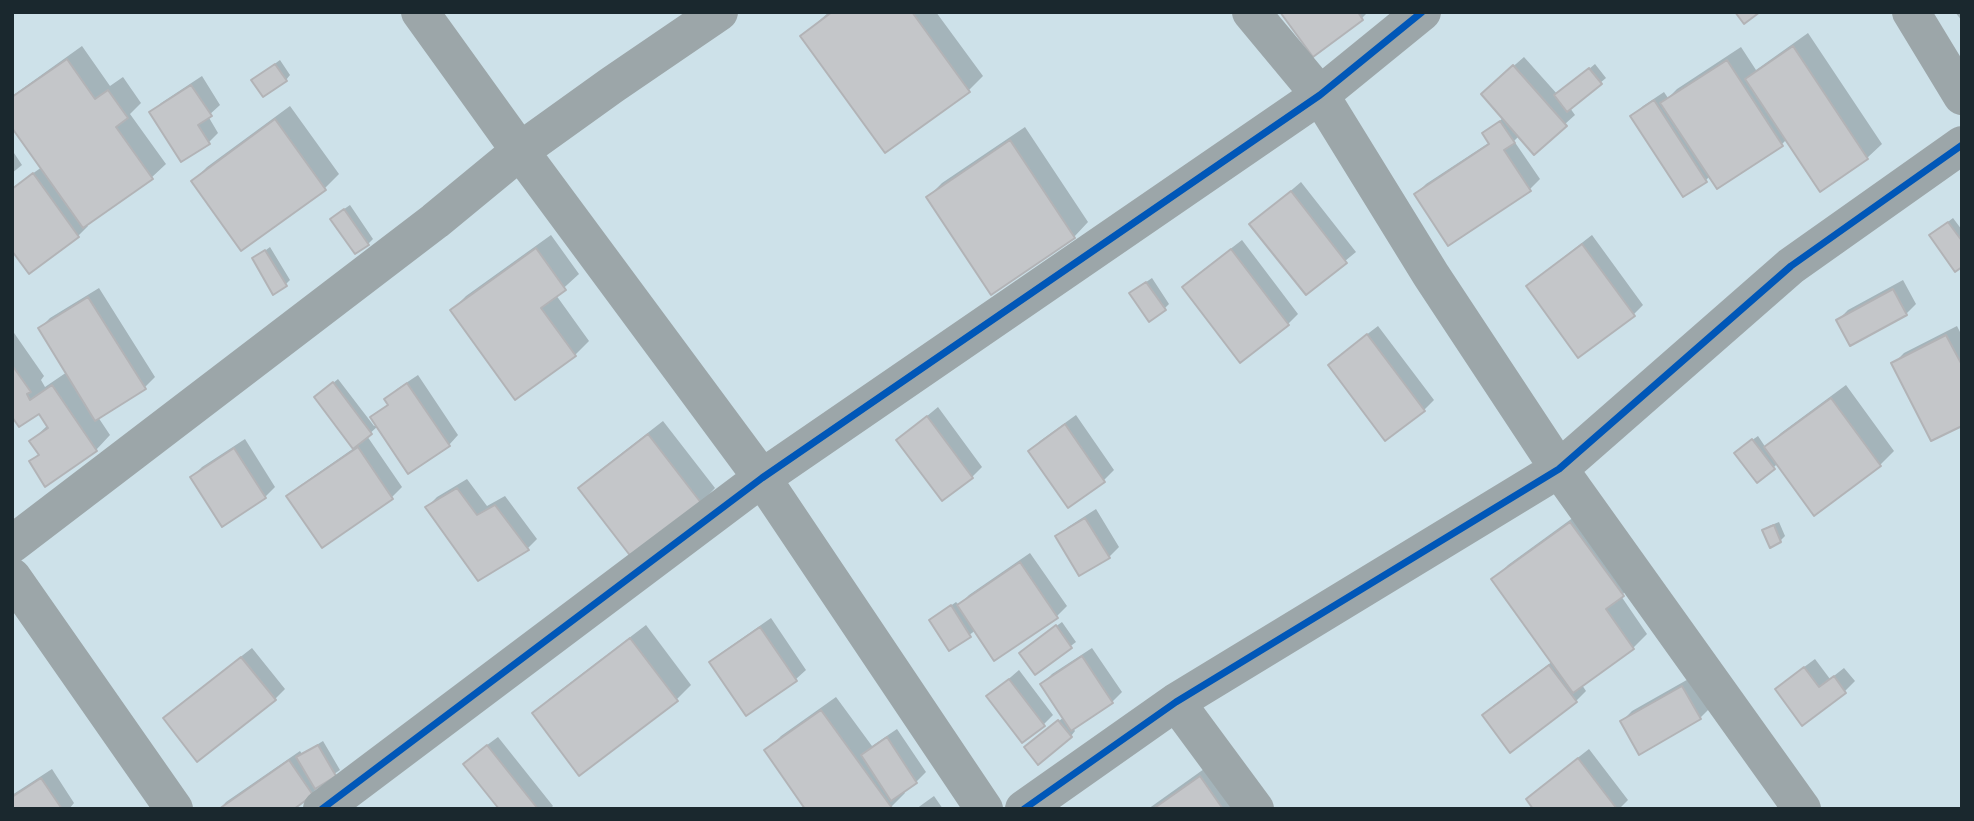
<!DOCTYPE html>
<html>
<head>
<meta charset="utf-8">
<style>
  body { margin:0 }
  #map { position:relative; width:1974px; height:821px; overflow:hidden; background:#cde1e9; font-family:"Varela Round",sans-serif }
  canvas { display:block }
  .frame { position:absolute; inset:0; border:14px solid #1a282e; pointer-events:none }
</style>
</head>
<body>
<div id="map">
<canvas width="1974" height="821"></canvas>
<div class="frame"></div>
</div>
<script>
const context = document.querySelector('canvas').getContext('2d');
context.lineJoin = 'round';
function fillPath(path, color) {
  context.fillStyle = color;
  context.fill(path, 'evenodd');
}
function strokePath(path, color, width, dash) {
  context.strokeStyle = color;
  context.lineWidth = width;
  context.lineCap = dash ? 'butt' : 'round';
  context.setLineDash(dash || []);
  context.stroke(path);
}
fillPath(new Path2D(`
  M 829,12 L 936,12 L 983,76 L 969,90 L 802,36 Z
  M 1282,12 L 1368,12 L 1362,18 Z
  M 1955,12 L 1962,12 L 1962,21 Z
  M 1808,33 L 1882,144 L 1867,158 L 1821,189 L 1787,139 L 1781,145 L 1710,176 L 1705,181 L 1633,116 L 1643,106 L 1664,92 L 1668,98 L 1677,89 L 1741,47 L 1756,70 Z
  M 82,46 L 110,86 L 123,77 L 141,103 L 130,114 L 166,164 L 151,178 L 87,224 L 88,226 L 78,236 L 29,271 L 12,248 L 12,188 L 42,167 L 12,125 L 12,96 Z
  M 1524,57 L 1558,95 L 1595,64 L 1606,78 L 1570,108 L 1575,115 L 1565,124 L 1520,135 L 1514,141 L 1540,179 L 1530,189 L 1449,243 L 1416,194 L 1426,184 L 1490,142 L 1485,134 L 1504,117 L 1493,84 Z
  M 280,60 L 290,75 L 286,80 L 258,76 Z
  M 202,76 L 220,105 L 208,116 L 218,133 L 209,142 L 151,113 L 161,103 Z
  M 290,106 L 339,174 L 325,188 L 193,181 L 207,167 Z
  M 1025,127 L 1088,222 L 1074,237 L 991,292 L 928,197 L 942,183 Z
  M 12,150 L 22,165 L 12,173 Z
  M 1301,182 L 1356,252 L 1306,293 L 1252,224 Z
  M 350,205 L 373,239 L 368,244 L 337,214 Z
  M 1953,218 L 1962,230 L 1962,264 L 1936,231 Z
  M 551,235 L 579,274 L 556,295 L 589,341 L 575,355 L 452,310 L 466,296 Z
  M 1592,235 L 1643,305 L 1634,314 L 1528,287 L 1538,277 Z
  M 1242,240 L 1298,314 L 1288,324 L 1184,287 L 1194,277 Z
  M 270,247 L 290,280 L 286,284 L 254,259 Z
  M 1152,278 L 1169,304 L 1165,308 L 1136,289 Z
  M 1903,280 L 1916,304 L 1906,314 L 1851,344 L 1838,320 L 1848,310 Z
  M 99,288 L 155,377 L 145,387 L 98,417 L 110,435 L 96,450 L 31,462 L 39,453 L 31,441 L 48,425 L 39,411 L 12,414 L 12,330 L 44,376 L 41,380 L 45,387 L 67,372 L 40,328 L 50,318 Z
  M 1378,326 L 1434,400 L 1424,410 L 1330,365 L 1340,355 Z
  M 1957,326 L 1962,336 L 1962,424 L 1894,363 L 1904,353 Z
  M 418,375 L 458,435 L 449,445 L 378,426 L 367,436 L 402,487 L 392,497 L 322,546 L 288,497 L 298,487 L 354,448 L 321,393 L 338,379 L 374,426 L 377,425 L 372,418 L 389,403 L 387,399 L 397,389 Z
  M 1846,385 L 1894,451 L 1880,465 L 1778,463 L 1773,468 L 1741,448 L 1758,436 L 1766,448 L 1781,433 Z
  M 938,407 L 982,467 L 972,477 L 943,499 L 898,440 Z
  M 1076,415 L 1114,470 L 1104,480 L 1068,505 L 1030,451 L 1040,441 Z
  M 663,421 L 715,488 L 701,503 L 580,488 L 595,474 Z
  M 245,439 L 275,487 L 265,497 L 223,525 L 192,477 L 202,467 Z
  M 467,479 L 487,506 L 505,496 L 537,539 L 528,548 L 427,507 L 437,497 Z
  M 1096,509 L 1119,547 L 1109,557 L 1058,537 L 1068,527 Z
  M 1585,509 L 1637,580 L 1621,596 L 1647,634 L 1633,648 L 1582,685 L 1586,691 L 1576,701 L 1511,750 L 1484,715 L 1494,705 L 1553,661 L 1493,580 L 1508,565 Z
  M 1779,522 L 1785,536 L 1780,541 L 1764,531 L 1769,526 Z
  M 1030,553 L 1067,606 L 1057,616 L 976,630 L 950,649 L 931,620 L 956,602 L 959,605 L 969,595 Z
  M 771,618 L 806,670 L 796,679 L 746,714 L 711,663 L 721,653 Z
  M 1062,622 L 1076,642 L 1035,673 L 1026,648 Z
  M 646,625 L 691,685 L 676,700 L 535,713 L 549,699 Z
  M 252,648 L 285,689 L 275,699 L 165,718 L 175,708 Z
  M 1092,648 L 1122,692 L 1112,702 L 1073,728 L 1075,731 L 1071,736 L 1031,743 L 1064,717 L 1042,684 L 1052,674 Z
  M 1815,659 L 1830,679 L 1844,668 L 1855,681 L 1845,691 L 1803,723 L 1788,679 Z
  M 1019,670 L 1053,715 L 1043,725 L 989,696 Z
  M 1692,677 L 1710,708 L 1700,718 L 1622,721 L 1632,711 Z
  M 836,697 L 872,746 L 897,729 L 926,772 L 916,782 L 903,790 L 905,793 L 891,807 L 766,751 L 781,736 Z
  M 498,737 L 553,806 L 550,809 L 502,809 L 475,754 Z
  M 323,741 L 340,770 L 321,783 L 312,794 L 220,809 L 226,802 L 300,751 L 302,754 Z
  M 1589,749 L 1628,800 L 1619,809 L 1535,809 L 1528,799 L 1538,789 Z
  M 1218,759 L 1253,809 L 1148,809 Z
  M 52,769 L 74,803 L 69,809 L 12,809 L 12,795 Z
  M 934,796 L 943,809 L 916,809 Z`), '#0003');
const building = new Path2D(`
  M 832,12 L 912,12 L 970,92 L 885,153 L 800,36 Z
  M 1280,12 L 1358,12 L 1363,20 L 1313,57 Z
  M 1735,12 L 1760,12 L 1744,24 Z
  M 1793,46 L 1868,159 L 1820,192 L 1745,79 Z
  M 67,59 L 95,99 L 108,90 L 128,118 L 116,127 L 153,179 L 83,228 L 12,128 L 12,97 Z
  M 1727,60 L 1783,146 L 1717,189 L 1660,103 Z
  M 275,64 L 287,81 L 263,97 L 251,80 Z
  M 1513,65 L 1567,126 L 1534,155 L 1481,94 Z
  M 1589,68 L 1602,84 L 1567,112 L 1554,95 Z
  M 191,85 L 212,116 L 198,125 L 210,144 L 181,162 L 149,112 Z
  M 1654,100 L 1707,182 L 1683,197 L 1630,116 Z
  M 275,119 L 326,190 L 241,251 L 191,181 Z
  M 1500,121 L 1515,143 L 1504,150 L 1531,191 L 1448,246 L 1414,194 L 1489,144 L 1482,133 Z
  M 1010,140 L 1075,238 L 991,295 L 926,197 Z
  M 33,173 L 79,237 L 29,274 L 12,251 L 12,189 Z
  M 1291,191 L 1347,263 L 1306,295 L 1249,224 Z
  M 344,209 L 369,245 L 355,254 L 330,219 Z
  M 1948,222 L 1962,241 L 1962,267 L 1955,272 L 1929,235 Z
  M 1582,244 L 1635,316 L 1578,358 L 1526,286 Z
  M 536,248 L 566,290 L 541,308 L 576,356 L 515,400 L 450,310 Z
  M 1231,249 L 1289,325 L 1240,363 L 1182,287 Z
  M 265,250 L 287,286 L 273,295 L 252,258 Z
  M 1146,282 L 1166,310 L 1149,322 L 1129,293 Z
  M 1893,289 L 1907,315 L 1850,346 L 1836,320 Z
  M 88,297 L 146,389 L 95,421 L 38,328 Z
  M 1367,334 L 1425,411 L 1385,441 L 1328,365 Z
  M 1946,335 L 1962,365 L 1962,426 L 1931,441 L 1891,363 Z
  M 12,365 L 31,392 L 27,394 L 30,400 L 52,385 L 97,451 L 45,487 L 29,461 L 39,455 L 29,441 L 48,428 L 39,414 L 19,427 L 12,417 Z
  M 333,382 L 372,434 L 353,449 L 314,397 Z
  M 407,383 L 450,446 L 408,474 L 370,417 L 388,405 L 384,399 Z
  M 1831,398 L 1881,466 L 1814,516 L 1764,447 Z
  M 927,416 L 973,478 L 942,501 L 896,440 Z
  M 1065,424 L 1105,482 L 1068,508 L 1028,451 Z
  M 648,434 L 702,504 L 632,558 L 578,488 Z
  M 1752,439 L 1775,469 L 1757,483 L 1734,453 Z
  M 358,447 L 393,499 L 322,548 L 286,496 Z
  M 234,448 L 266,498 L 222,527 L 190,477 Z
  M 457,488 L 477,515 L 495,505 L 529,550 L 478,581 L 425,507 Z
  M 1085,518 L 1110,558 L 1079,576 L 1055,536 Z
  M 1570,522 L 1624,596 L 1606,609 L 1634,649 L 1573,693 L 1491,579 Z
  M 1774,525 L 1781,542 L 1770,548 L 1762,530 Z
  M 1020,562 L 1058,618 L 994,661 L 957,605 Z
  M 951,605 L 971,637 L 949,651 L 929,620 Z
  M 1056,625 L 1072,648 L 1035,675 L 1019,653 Z
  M 760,627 L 797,681 L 746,716 L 709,662 Z
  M 630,638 L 678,701 L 579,776 L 532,713 Z
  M 1082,656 L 1113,703 L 1071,731 L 1040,684 Z
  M 241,657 L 276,700 L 197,762 L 163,718 Z
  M 1549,665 L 1577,702 L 1510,753 L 1482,715 Z
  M 1804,667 L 1819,687 L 1834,676 L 1846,693 L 1802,726 L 1775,689 Z
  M 1009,679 L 1045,726 L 1022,743 L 986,696 Z
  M 1682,686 L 1701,719 L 1639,755 L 1620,721 Z
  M 821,710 L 892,808 L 891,809 L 805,809 L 764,750 Z
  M 1058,720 L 1072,737 L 1038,765 L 1024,747 Z
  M 887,737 L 917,783 L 891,801 L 861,755 Z
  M 318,745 L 336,776 L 315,789 L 296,757 Z
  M 487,745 L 538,809 L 499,809 L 463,764 Z
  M 1578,758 L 1617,809 L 1533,809 L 1526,799 Z
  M 289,760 L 313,795 L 294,809 L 219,809 Z
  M 1200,776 L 1223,809 L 1153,809 Z
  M 41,778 L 62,809 L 12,809 L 12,797 Z`);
fillPath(building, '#c4c6c9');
strokePath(building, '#b2b3b6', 2);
strokePath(new Path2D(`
  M 420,12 L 520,151 L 762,478 L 984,809
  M 1251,12 L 1320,95 L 1431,275 L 1559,469 L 1802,809
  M 1911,12 L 1962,96
  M 12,544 L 435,221 L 520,151 L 612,85 L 719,12
  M 12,577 L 174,809
  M 1176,702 L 1255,809
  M 322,809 L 762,478 L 1320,95 L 1422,12
  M 1024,809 L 1176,702 L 1559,469 L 1791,266 L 1962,145`), '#9ca6a9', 38);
strokePath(new Path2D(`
  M 322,809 L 762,478 L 1320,95 L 1422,12
  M 1024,809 L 1176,702 L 1559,469 L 1791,266 L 1962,145`), '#0057b8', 7);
</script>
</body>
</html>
